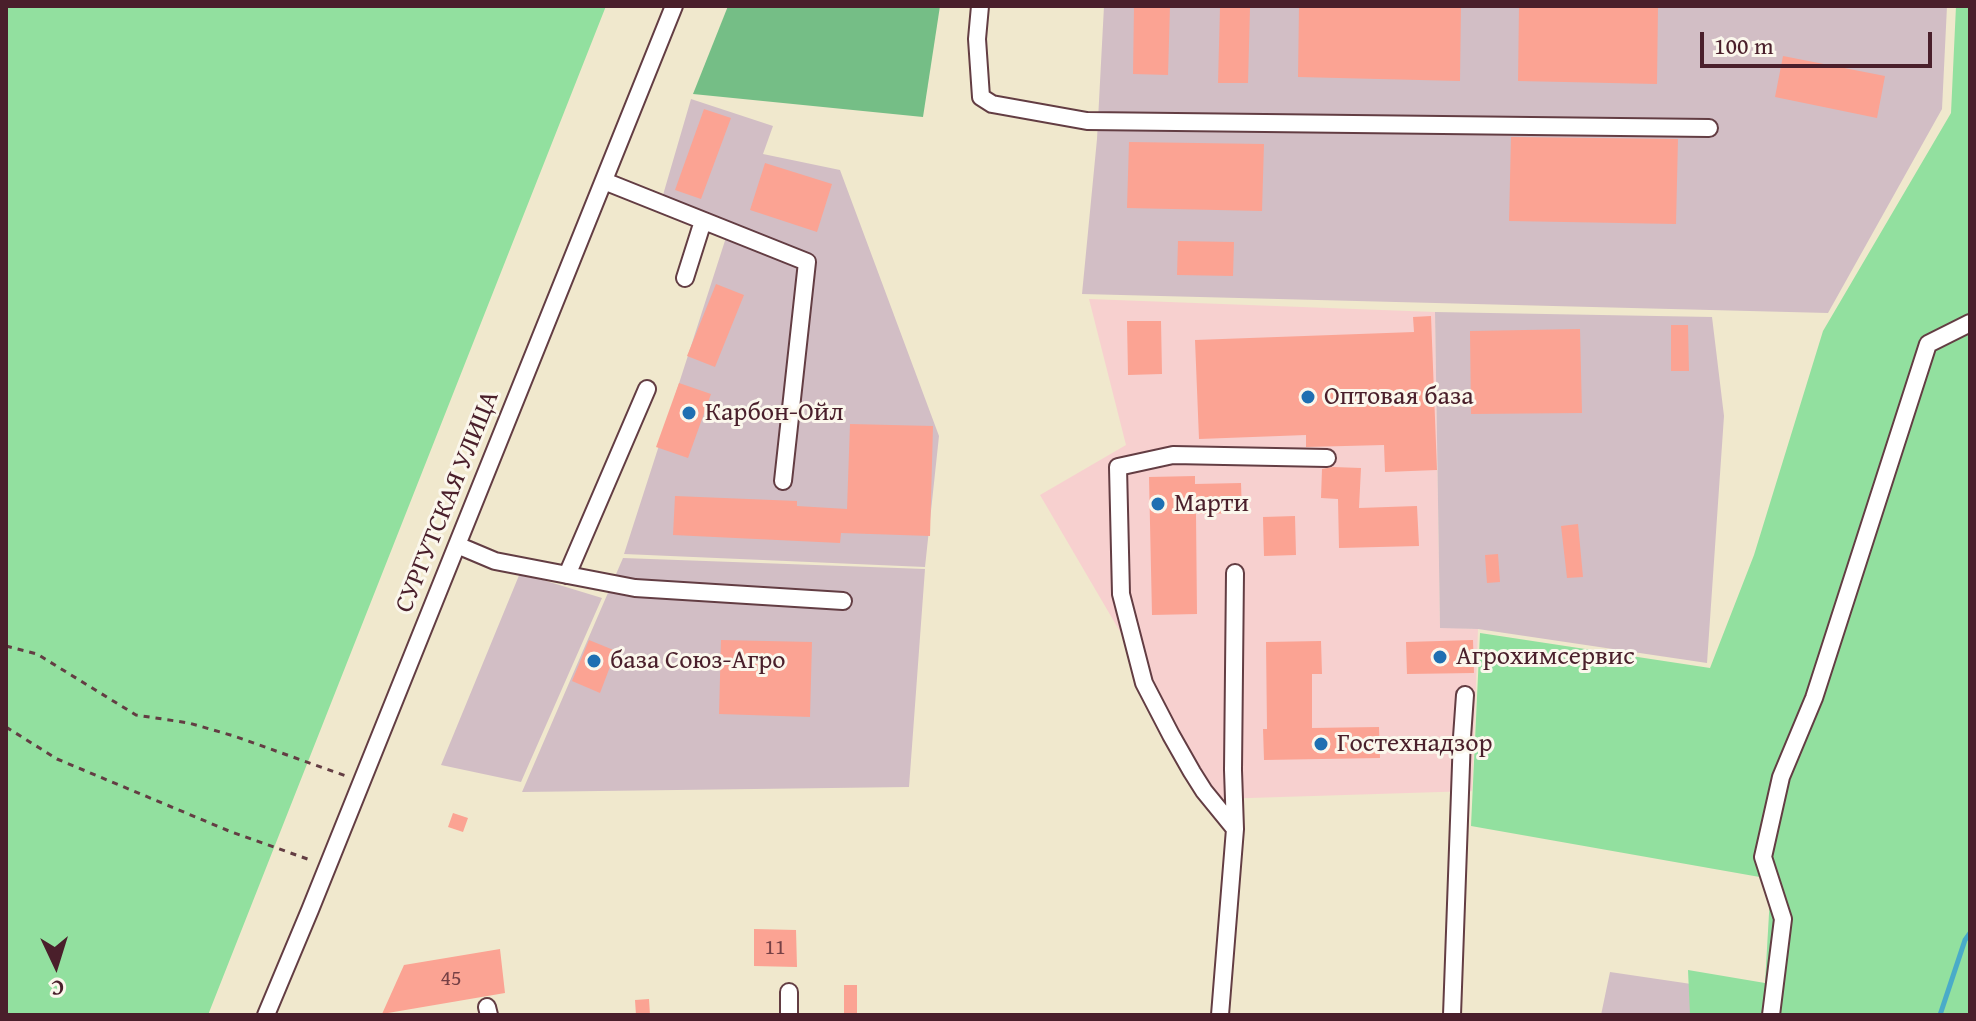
<!DOCTYPE html>
<html>
<head>
<meta charset="utf-8">
<style>
  body { margin:0 }
  #map { position:relative; width:1976px; height:1021px; overflow:hidden; background:#f0e8cd; font-family:"Gentium Book Plus",serif }
  canvas { display:block }
  .frame { position:absolute; inset:0; border:8px solid #4a1f2b; pointer-events:none }
  .north { position:absolute; left:16px; top:925px; width:80px; height:80px; -webkit-text-stroke:6px #fbf7ec; paint-order:stroke; rotate:176deg; font-size:22px; font-weight:700; line-height:32px; text-align:center; color:#4a1f2b }
  .north::after { content:''; display:block; margin:auto; width:28px; height:36px; background:#4a1f2b; clip-path:polygon(50% 0,100% 100%,50% 72%,0 100%) }
  .scale { position:absolute; left:1700px; top:32px; width:232px; height:36px; box-sizing:border-box; border:4px solid #4a1f2b; border-top:0; padding-left:10px; font-size:24px; line-height:28px; white-space:nowrap; color:#4a1f2b; -webkit-text-stroke:6px #fbf7ec; paint-order:stroke }
</style>
</head>
<body>
<div id="map">
<canvas width="1976" height="1021"></canvas>
<div class="frame"></div>
<div class="north">С</div>
<div class="scale">100 m</div>
</div>
<script>
const context = document.querySelector('canvas').getContext('2d');
context.lineJoin = 'round';
function fillPath(path, color) {
  context.fillStyle = color;
  context.fill(path, 'evenodd');
}
function strokePath(path, color, width, dash) {
  context.strokeStyle = color;
  context.lineWidth = width;
  context.lineCap = dash ? 'butt' : 'round';
  context.setLineDash(dash || []);
  context.stroke(path);
}
function label(font, color, halo, rows, align = 'center') {
  context.font = font + ' "Gentium Book Plus",serif';
  context.lineWidth = 6;
  context.setLineDash([]);
  context.textBaseline = 'middle';
  context.strokeStyle = halo;
  context.fillStyle = color;
  for (const [text, x, y, turn = 0] of rows) {
    context.save();
    context.translate(x, y);
    context.rotate((+turn || 0) * Math.PI / 180);
    context.textAlign = isNaN(turn) ? turn : align;
    if (halo) context.strokeText(text, 0, 0);
    context.fillText(text, 0, 0);
    context.restore();
  }
}
fillPath(new Path2D(`
  M 1089,299 L 1435,312 L 1440,627 L 1478,629 L 1472,791 L 1218,799 L 1040,495 L 1126,445 Z`), '#f7d0cf');
fillPath(new Path2D(`
  M 1104,6 L 1947,6 L 1942,109 L 1828,313 L 1082,294 L 1097,139 Z
  M 691,99 L 773,126 L 763,154 L 840,170 L 939,436 L 925,567 L 624,554 L 731,222 L 663,195 Z
  M 1435,312 L 1712,317 L 1724,416 L 1707,663 L 1478,629 L 1440,628 Z
  M 623,558 L 925,569 L 909,787 L 522,792 Z
  M 520,573 L 602,598 L 521,782 L 441,765 Z
  M 1610,972 L 1698,985 L 1694,1015 L 1601,1015 Z`), '#d2bec5');
fillPath(new Path2D(`
  M 6,6 L 606,6 L 208,1015 L 6,1015 Z
  M 1956,6 L 1970,6 L 1970,1015 L 1690,1015 L 1688,970 L 1765,983 L 1771,879 L 1471,826 L 1480,633 L 1710,668 L 1754,555 L 1823,331 L 1951,113 Z`), '#92e09f');
fillPath(new Path2D(`
  M 728,6 L 940,6 L 923,117 L 693,94 Z`), '#75be86');
strokePath(new Path2D(`
  M 1940,1015 L 1965,940 L 1970,933`), '#49abc8', 5);
fillPath(new Path2D(`
  M 1134,6 L 1170,6 L 1168,75 L 1133,74 Z
  M 1299,6 L 1461,6 L 1460,81 L 1298,77 Z
  M 1519,6 L 1658,6 L 1657,84 L 1518,81 Z
  M 1220,7 L 1250,8 L 1248,83 L 1218,83 Z
  M 1783,56 L 1885,76 L 1877,118 L 1775,97 Z
  M 704,109 L 731,118 L 701,199 L 675,190 Z
  M 1511,137 L 1678,139 L 1676,224 L 1509,221 Z
  M 1129,142 L 1264,144 L 1262,211 L 1127,208 Z
  M 765,163 L 832,184 L 817,232 L 750,210 Z
  M 1178,241 L 1234,242 L 1233,276 L 1177,275 Z
  M 716,284 L 744,295 L 715,367 L 687,356 Z
  M 1431,316 L 1437,470 L 1385,472 L 1384,445 L 1306,447 L 1306,435 L 1199,439 L 1195,340 L 1414,332 L 1413,317 Z
  M 1127,321 L 1161,321 L 1162,374 L 1128,375 Z
  M 1671,325 L 1688,325 L 1689,371 L 1671,371 Z
  M 1580,329 L 1582,413 L 1471,414 L 1470,331 Z
  M 679,383 L 711,394 L 688,458 L 656,447 Z
  M 850,424 L 933,426 L 930,536 L 841,533 L 840,543 L 673,535 L 675,496 L 797,501 L 797,506 L 847,509 Z
  M 1333,467 L 1361,468 L 1359,508 L 1417,506 L 1419,546 L 1339,548 L 1338,499 L 1321,498 L 1322,469 Z
  M 1195,476 L 1195,484 L 1241,483 L 1242,513 L 1196,514 L 1197,614 L 1152,615 L 1149,477 Z
  M 1295,516 L 1296,555 L 1264,556 L 1263,517 Z
  M 1578,524 L 1583,577 L 1567,578 L 1561,526 Z
  M 1498,554 L 1500,582 L 1487,583 L 1485,555 Z
  M 589,640 L 616,651 L 600,693 L 572,681 Z
  M 721,640 L 812,642 L 810,717 L 719,714 Z
  M 1473,640 L 1474,673 L 1407,674 L 1406,642 Z
  M 1321,641 L 1322,674 L 1312,674 L 1312,728 L 1379,727 L 1380,758 L 1264,760 L 1263,729 L 1267,729 L 1266,642 Z
  M 453,813 L 468,818 L 463,832 L 448,827 Z
  M 754,929 L 796,930 L 797,967 L 754,966 Z
  M 500,949 L 505,993 L 382,1014 L 404,965 Z
  M 844,985 L 857,985 L 857,1014 L 844,1014 Z
  M 649,999 L 650,1015 L 636,1015 L 635,1000 Z`), '#fba393');
const minor = new Path2D(`
  M 980,6 L 977,39 L 981,97 L 992,104 L 1087,121 L 1709,128
  M 604,181 L 807,262 L 783,481
  M 685,278 L 703,221
  M 457,545 L 495,561 L 635,588 L 843,601
  M 567,575 L 647,389
  M 1235,829 L 1204,791 L 1192,772 L 1171,735 L 1144,683 L 1121,594 L 1118,467 L 1173,455 L 1327,458
  M 487,1007 L 489,1015
  M 266,1015 L 310,910 L 674,6
  M 789,1015 L 789,992
  M 1220,1015 L 1235,829 L 1233,770 L 1235,573
  M 1452,1015 L 1462,737 L 1465,695
  M 1771,1015 L 1783,919 L 1763,857 L 1781,777 L 1814,698 L 1928,344 L 1970,323`);
strokePath(minor, '#633d43', 20);
strokePath(new Path2D(`
  M 6,646 L 37,654 L 136,715 L 189,723 L 234,736 L 346,776
  M 6,727 L 57,759 L 229,831 L 313,861`), '#633d43', 3, [6, 6]);
strokePath(minor, '#fff', 16);
for (const [x, y, r, color] of [
  [1308,397,8,"#1f6fb2"],
  [689,413,8,"#1f6fb2"],
  [1158,504,8,"#1f6fb2"],
  [1440,657,8,"#1f6fb2"],
  [594,661,8,"#1f6fb2"],
  [1321,744,8,"#1f6fb2"]
]) {
  const dot = new Path2D();
  dot.arc(x, y, r, 0, 2 * Math.PI);
  context.fillStyle = color;
  context.fill(dot);
  strokePath(dot, '#fbf7ec', 3);
}
label('22px', '#764045', null, [
  ["11",775,948],
  ["45",451,979]
]);
label('26px', '#4a1f2b', '#fbf7ec', [
  ["Оптовая база",1324,397],
  ["Карбон-Ойл",705,413],
  ["Марти",1174,504],
  ["Агрохимсервис",1456,657],
  ["база Союз-Агро",610,661],
  ["Гостехнадзор",1337,744]
], 'left');
label('26px', '#4a1f2b', '#fbf7ec', [
  ["СУРГУТСКАЯ УЛИЦА",448,502,-68]
]);
</script>
</body>
</html>
